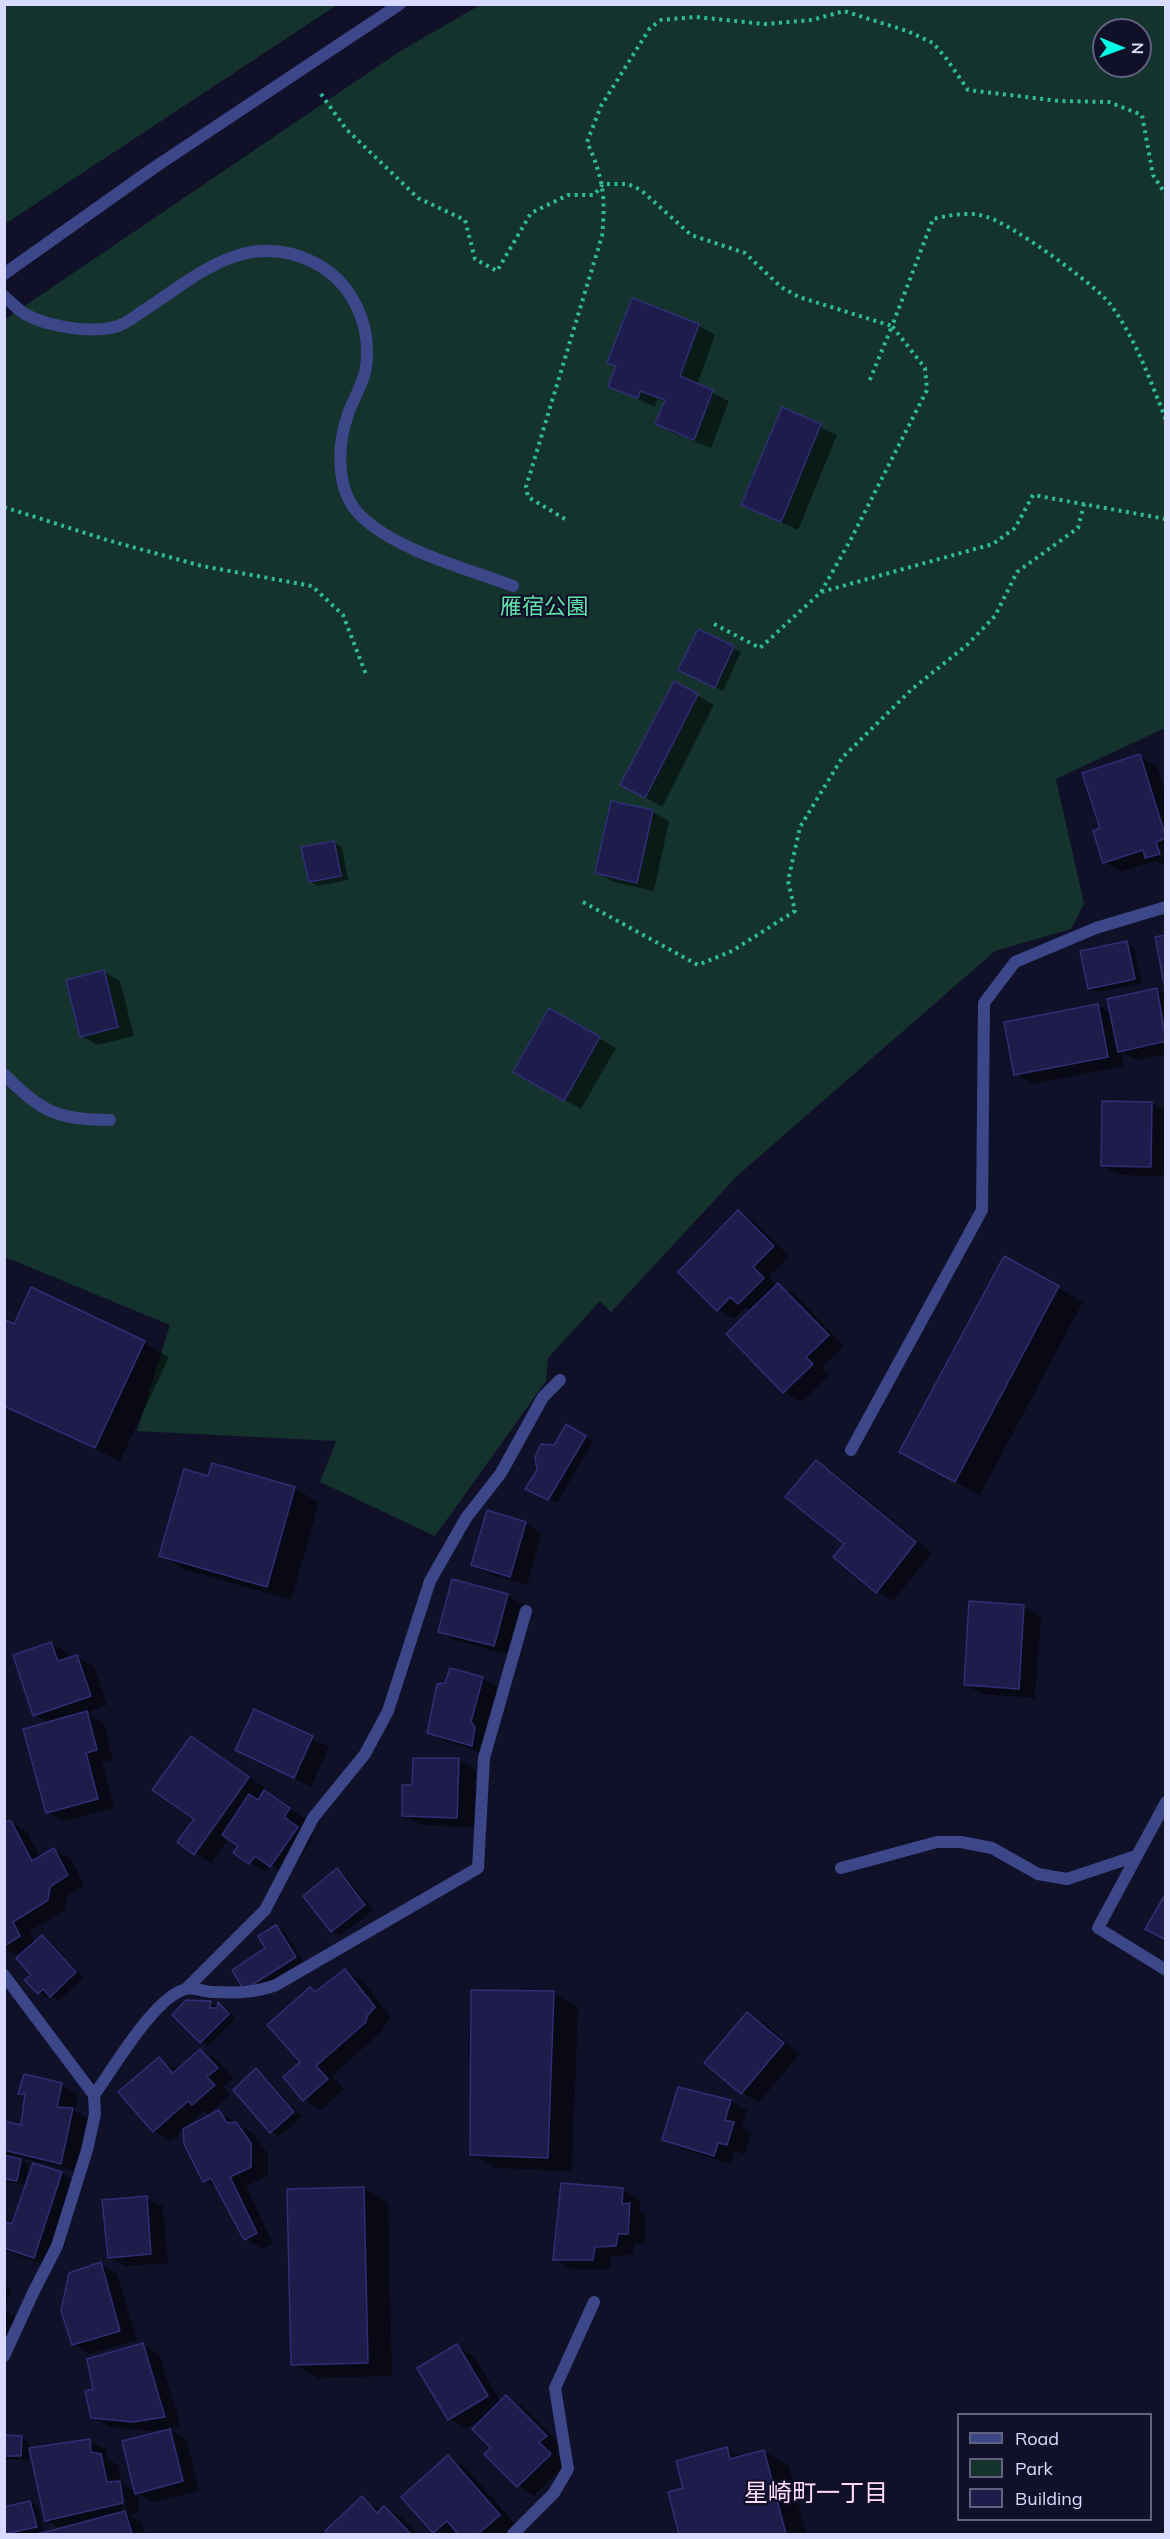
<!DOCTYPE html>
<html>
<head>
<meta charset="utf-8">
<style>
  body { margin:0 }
  #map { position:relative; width:1170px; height:2539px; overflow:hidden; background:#101129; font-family:Mulish,sans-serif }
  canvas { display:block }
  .frame { position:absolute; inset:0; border:6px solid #d8dbff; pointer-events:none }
  .legend { position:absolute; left:957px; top:2413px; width:195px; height:108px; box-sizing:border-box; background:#101129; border:2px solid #60627f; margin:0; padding:8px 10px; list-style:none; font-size:18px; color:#d8dbff }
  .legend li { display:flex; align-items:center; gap:12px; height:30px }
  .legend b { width:30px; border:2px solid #60627f }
  .north { position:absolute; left:1092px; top:18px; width:60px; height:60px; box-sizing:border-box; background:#101129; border:2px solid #60627f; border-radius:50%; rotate:91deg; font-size:16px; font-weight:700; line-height:24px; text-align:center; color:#d8dbff }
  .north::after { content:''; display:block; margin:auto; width:21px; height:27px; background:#04ffe8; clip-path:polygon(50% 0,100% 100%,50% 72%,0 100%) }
</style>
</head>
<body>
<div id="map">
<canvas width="1170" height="2539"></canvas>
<div class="frame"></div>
<ul class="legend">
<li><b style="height:8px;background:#3b4788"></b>Road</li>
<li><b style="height:16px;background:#13332c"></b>Park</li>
<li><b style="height:16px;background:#1d1c4a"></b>Building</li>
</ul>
<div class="north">N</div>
</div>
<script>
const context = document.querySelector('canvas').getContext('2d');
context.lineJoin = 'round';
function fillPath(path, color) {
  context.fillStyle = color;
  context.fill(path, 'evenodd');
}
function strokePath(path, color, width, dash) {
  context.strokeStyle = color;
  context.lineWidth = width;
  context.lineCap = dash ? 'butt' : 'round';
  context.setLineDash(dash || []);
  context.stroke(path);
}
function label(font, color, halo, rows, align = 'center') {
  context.font = font + ' Mulish,"Noto Sans JP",sans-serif';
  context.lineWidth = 4.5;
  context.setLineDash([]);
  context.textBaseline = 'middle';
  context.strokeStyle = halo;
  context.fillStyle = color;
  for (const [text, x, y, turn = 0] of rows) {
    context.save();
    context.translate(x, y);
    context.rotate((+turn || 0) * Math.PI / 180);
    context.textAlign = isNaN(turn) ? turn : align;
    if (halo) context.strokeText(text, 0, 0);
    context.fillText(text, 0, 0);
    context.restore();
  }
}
fillPath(new Path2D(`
  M 5,4 L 337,4 L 337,5 L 5,224 Z
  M 480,5 L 1165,5 L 1165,728 L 1056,779 L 1084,904 L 1071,929 L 995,951 L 737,1176 L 611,1312 L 600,1301 L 548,1358 L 546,1381 L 435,1536 L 320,1482 L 336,1441 L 137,1431 L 170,1325 L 5,1257 L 4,320 L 399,52 ZM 1104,30 L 1140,30 L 1140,66 L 1104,66 Z`), '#13332c');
fillPath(new Path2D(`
  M 633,300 L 699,326 L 715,335 L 697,385 L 729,401 L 711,448 L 673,433 L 657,424 L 665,402 L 657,399 L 655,407 L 610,386 L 617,367 Z
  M 783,409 L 837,435 L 798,530 L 743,505 Z
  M 699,631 L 741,652 L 723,691 L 688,674 Z
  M 697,695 L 714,705 L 662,807 L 639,794 Z
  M 1140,756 L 1157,766 L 1166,794 L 1166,866 L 1154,861 L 1121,872 L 1105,862 L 1102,829 Z
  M 653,812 L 669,821 L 654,891 L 613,882 L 597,872 Z
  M 334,843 L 342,847 L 348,880 L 318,886 L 310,881 Z
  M 1126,942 L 1134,947 L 1142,983 L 1098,992 L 1089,988 Z
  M 103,971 L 120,981 L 134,1036 L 98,1045 L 81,1036 Z
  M 1157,990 L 1166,995 L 1166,1054 L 1136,1060 L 1121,1052 L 1124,1066 L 1032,1084 L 1016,1074 L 1098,1005 L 1111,1013 Z
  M 550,1010 L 616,1048 L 581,1109 L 515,1072 Z
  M 1152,1103 L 1166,1111 L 1166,1176 L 1119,1175 L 1102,1166 Z
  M 738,1212 L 755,1222 L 789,1256 L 769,1277 L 778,1286 L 795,1295 L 844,1346 L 822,1367 L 829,1375 L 801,1402 L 784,1392 L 728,1334 L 752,1310 L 746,1307 L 734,1319 L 718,1310 Z
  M 1004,1258 L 1083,1302 L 980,1495 L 925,1466 Z
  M 32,1289 L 144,1343 L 169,1357 L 120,1461 L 4,1406 L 4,1321 L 15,1326 Z
  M 567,1426 L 593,1442 L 557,1503 L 535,1493 L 555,1447 Z
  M 816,1462 L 833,1471 L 932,1553 L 893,1601 L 876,1591 Z
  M 213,1465 L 295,1488 L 319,1503 L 291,1600 L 186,1570 L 161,1556 L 209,1478 Z
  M 526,1523 L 542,1533 L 527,1585 L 489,1574 L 472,1564 Z
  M 507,1595 L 524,1605 L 511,1655 L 457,1641 L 440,1631 Z
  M 971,1603 L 1024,1607 L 1041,1617 L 1035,1698 L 982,1694 L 965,1684 Z
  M 51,1643 L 68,1653 L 70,1659 L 77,1657 L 94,1666 L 107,1705 L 86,1713 L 104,1723 L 113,1760 L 102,1762 L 114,1808 L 64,1821 L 47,1812 L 49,1723 L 35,1715 Z
  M 482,1678 L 499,1688 L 488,1754 L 446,1742 L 429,1732 Z
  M 255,1711 L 329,1747 L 311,1787 L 237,1750 Z
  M 191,1738 L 265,1788 L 263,1791 L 306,1819 L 300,1828 L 314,1837 L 288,1875 L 271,1865 L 266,1872 L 250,1863 L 240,1845 L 229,1838 L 211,1863 L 195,1853 L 196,1819 Z
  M 459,1760 L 476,1770 L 474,1827 L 421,1825 L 404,1816 L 414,1787 Z
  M 4,1822 L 10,1822 L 27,1832 L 41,1858 L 54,1850 L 71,1859 L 84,1885 L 67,1896 L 65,1910 L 29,1932 L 35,1943 L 42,1937 L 50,1941 L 83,1978 L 59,2001 L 50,1995 L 47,1998 L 39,1993 L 27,1980 L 33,1975 L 20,1957 L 4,1948 Z
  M 337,1870 L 345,1875 L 373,1910 L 340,1936 L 332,1931 Z
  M 276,1926 L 284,1931 L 303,1961 L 254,1993 L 245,1989 L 267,1949 Z
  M 345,1971 L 362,1980 L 391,2017 L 384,2025 L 382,2031 L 332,2076 L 344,2089 L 321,2110 L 304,2100 L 286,2077 L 303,2062 L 317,1993 Z
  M 553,1992 L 578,2007 L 572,2171 L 496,2168 L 472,2154 Z
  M 210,2003 L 226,2009 L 236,2019 L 209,2046 L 201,2041 Z
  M 748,2014 L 764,2023 L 800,2054 L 759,2102 L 742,2093 L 706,2063 Z
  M 200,2050 L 217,2060 L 234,2078 L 223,2087 L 230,2095 L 209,2114 L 204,2111 L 171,2141 L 154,2131 L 120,2093 L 159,2059 L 178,2070 Z
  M 256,2070 L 264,2075 L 302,2117 L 279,2136 L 271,2132 Z
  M 61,2085 L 78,2094 L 75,2111 L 89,2119 L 78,2172 L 18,2157 L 29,2165 L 25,2184 L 4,2182 L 4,2123 L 22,2127 L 27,2097 L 20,2093 Z
  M 679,2089 L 731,2101 L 747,2111 L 742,2128 L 751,2133 L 744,2154 L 735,2151 L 731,2164 L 681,2149 L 664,2139 Z
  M 219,2112 L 253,2133 L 268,2154 L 268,2176 L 246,2186 L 273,2243 L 262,2249 L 246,2239 L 219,2189 L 205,2181 Z
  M 61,2173 L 78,2183 L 51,2267 L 4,2251 L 4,2223 L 12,2225 Z
  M 364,2188 L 388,2203 L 392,2376 L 318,2378 L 293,2364 Z
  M 623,2190 L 640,2200 L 639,2211 L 646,2215 L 645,2243 L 635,2243 L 632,2255 L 611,2256 L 610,2269 L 572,2269 L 555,2259 Z
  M 146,2198 L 163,2207 L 168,2263 L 126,2266 L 109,2257 Z
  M 100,2264 L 117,2274 L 137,2340 L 90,2354 L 73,2344 Z
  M 4,2285 L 12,2289 L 4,2309 Z
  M 4,2310 L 16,2317 L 4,2352 Z
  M 142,2344 L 159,2354 L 181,2426 L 151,2431 L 109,2427 L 92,2417 L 95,2390 Z
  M 457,2346 L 474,2356 L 501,2402 L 506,2397 L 523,2407 L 562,2446 L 555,2453 L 566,2464 L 534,2496 L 518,2486 L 493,2448 L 485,2417 L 466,2428 L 449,2419 Z
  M 170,2430 L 187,2440 L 199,2491 L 153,2502 L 137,2493 L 140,2512 L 128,2515 L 142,2523 L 145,2534 L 43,2534 L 63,2529 L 46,2520 L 29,2450 L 90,2441 L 107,2450 L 107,2459 L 118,2465 L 122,2483 L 136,2492 ZM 120,2489 L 123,2489 L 126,2510 L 123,2511 Z
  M 4,2437 L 21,2437 L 29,2442 L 29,2460 L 4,2459 Z
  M 726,2449 L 741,2457 L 764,2451 L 789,2466 L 806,2534 L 680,2534 L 670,2493 L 685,2489 Z
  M 448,2457 L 465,2467 L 516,2525 L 506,2534 L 437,2534 L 434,2532 Z
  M 362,2498 L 381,2511 L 384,2508 L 401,2517 L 417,2534 L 330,2534 L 327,2531 Z
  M 30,2502 L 38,2507 L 44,2531 L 30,2534 L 4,2534 L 4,2509 Z`), '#0007');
const building = new Path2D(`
  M 632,298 L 699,324 L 680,376 L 713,390 L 694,440 L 655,424 L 665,400 L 640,391 L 638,398 L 608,387 L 616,366 L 607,363 Z
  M 782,407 L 821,424 L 781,522 L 741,505 Z
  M 698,629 L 734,646 L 715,688 L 678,670 Z
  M 674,681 L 698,694 L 645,798 L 620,785 Z
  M 1140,754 L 1166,838 L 1156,842 L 1160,854 L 1145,858 L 1143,850 L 1103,863 L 1093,831 L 1100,828 L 1082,773 Z
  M 611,801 L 653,810 L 637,883 L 595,873 Z
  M 334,841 L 341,876 L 309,882 L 301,847 Z
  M 1166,935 L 1166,994 L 1155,937 Z
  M 1127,941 L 1135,979 L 1088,989 L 1080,951 Z
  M 104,970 L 118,1027 L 80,1037 L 66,980 Z
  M 1157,988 L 1166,1041 L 1118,1052 L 1107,999 Z
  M 1098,1004 L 1108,1057 L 1014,1075 L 1004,1022 Z
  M 549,1008 L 600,1037 L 564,1101 L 513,1072 Z
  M 1102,1101 L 1152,1102 L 1151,1167 L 1101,1166 Z
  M 738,1210 L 774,1246 L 753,1267 L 764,1278 L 738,1304 L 730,1297 L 717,1311 L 678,1272 Z
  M 1004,1256 L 1059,1286 L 955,1482 L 899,1452 Z
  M 778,1283 L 829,1335 L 806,1357 L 813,1364 L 783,1393 L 726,1334 Z
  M 31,1287 L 145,1341 L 95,1448 L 4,1406 L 4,1319 L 14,1324 Z
  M 566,1424 L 586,1436 L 548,1500 L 525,1489 L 537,1470 L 535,1457 L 541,1444 L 554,1445 Z
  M 816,1460 L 916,1542 L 876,1593 L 833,1557 L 844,1544 L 785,1497 Z
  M 212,1463 L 295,1487 L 267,1587 L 159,1556 L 184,1469 L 208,1476 Z
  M 487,1510 L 526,1522 L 510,1577 L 471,1565 Z
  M 452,1579 L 508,1594 L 494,1646 L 438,1632 Z
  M 969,1601 L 1024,1605 L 1019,1689 L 964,1685 Z
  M 51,1642 L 58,1661 L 77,1655 L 91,1696 L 33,1716 L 13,1655 Z
  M 450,1668 L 483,1677 L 471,1722 L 475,1727 L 472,1746 L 427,1733 L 437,1684 L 445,1683 Z
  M 254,1709 L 313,1736 L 294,1778 L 235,1750 Z
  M 87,1711 L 97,1750 L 86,1753 L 98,1799 L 46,1813 L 23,1729 Z
  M 191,1736 L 249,1777 L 194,1855 L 177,1842 L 194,1819 L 152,1790 Z
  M 413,1758 L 459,1758 L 457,1818 L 402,1816 L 402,1785 L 412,1785 Z
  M 264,1790 L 290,1808 L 284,1817 L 298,1827 L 270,1867 L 255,1856 L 249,1864 L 233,1853 L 238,1846 L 222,1835 L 249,1794 L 258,1800 Z
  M 4,1821 L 11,1821 L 32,1861 L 54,1848 L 68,1875 L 50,1887 L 48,1900 L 13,1922 L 20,1936 L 4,1946 Z
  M 337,1868 L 365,1905 L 331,1932 L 303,1896 Z
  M 1166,1893 L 1166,1940 L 1145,1929 Z
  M 276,1925 L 296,1957 L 244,1990 L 232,1970 L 265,1948 L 258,1936 Z
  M 42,1935 L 76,1972 L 50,1997 L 43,1989 L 38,1994 L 24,1980 L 31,1975 L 16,1958 Z
  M 345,1969 L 375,2007 L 367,2016 L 366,2022 L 316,2066 L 328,2079 L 303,2101 L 283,2077 L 300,2062 L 267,2025 L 310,1987 L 315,1992 Z
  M 471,1990 L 554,1991 L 548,2158 L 470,2155 Z
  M 186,2000 L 211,2001 L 210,2008 L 217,2008 L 218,2002 L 229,2014 L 200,2043 L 172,2015 Z
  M 747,2012 L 784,2043 L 741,2094 L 704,2063 Z
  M 200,2049 L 218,2068 L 207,2077 L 215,2085 L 192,2105 L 188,2101 L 153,2132 L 118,2092 L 159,2057 L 173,2073 Z
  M 256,2068 L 294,2112 L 270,2133 L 233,2090 Z
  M 24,2074 L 62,2083 L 57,2107 L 73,2108 L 61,2164 L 4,2150 L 4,2121 L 21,2125 L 25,2094 L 18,2094 Z
  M 678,2087 L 731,2100 L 725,2120 L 734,2122 L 727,2145 L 718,2143 L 714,2156 L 662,2140 Z
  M 219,2110 L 227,2123 L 236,2122 L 251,2143 L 251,2167 L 230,2177 L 257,2233 L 244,2240 L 211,2178 L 203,2182 L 184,2144 L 183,2129 Z
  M 4,2155 L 21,2159 L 17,2181 L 4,2179 Z
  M 33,2163 L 62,2172 L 34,2258 L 4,2248 L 4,2222 L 12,2224 Z
  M 561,2183 L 623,2188 L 622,2204 L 630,2203 L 628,2234 L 618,2234 L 616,2246 L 595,2247 L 593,2260 L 553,2260 Z
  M 364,2187 L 368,2363 L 291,2365 L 287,2189 Z
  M 147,2196 L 151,2254 L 108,2258 L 102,2200 Z
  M 101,2262 L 120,2331 L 72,2345 L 61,2311 L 69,2273 Z
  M 143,2343 L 165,2417 L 133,2422 L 91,2418 L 85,2391 L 93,2389 L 87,2359 Z
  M 457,2344 L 488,2396 L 448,2420 L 417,2368 Z
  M 506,2395 L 547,2436 L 539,2442 L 551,2454 L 517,2487 L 484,2454 L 491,2448 L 472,2429 Z
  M 170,2429 L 183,2481 L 135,2494 L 122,2441 Z
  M 4,2435 L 22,2436 L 21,2456 L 4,2456 Z
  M 90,2439 L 91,2452 L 101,2454 L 107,2482 L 120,2481 L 123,2503 L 45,2521 L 29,2448 Z
  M 727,2447 L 730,2459 L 764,2450 L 786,2534 L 679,2534 L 668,2492 L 683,2488 L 676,2461 Z
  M 448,2455 L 500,2515 L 478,2534 L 458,2534 L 447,2521 L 433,2533 L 401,2497 Z
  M 362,2496 L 377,2513 L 384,2506 L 411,2534 L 328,2534 L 325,2531 Z
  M 30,2501 L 37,2527 L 4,2534 L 4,2507 Z
  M 125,2511 L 132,2534 L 38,2534 Z`);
fillPath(building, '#1d1c4a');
strokePath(building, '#2f2e76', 1.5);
strokePath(new Path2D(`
  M 321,94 L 346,129 L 418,198 L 465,220 L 475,259 L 497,271 L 531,213 L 568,195 L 594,195 L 603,184 L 628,184 L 641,190 L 691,235 L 745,253 L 781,287 L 799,297 L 892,326 L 869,382
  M 4,507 L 107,540 L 202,566 L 312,586 L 343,615 L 367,677
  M 565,519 L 528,497 L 526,487 L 602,236 C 606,197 603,177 587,142 L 601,106 L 650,28 L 661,20 L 696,17 L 765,24 L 812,20 L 844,11 L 907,31 L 933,43 L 946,58 L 968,90 L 1059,101 L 1109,102 L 1142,115 L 1153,175 L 1166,195
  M 821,592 L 850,541 L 927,390 L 925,368 L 892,326 L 933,219 C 950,215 970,211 987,217 C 1010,223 1096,285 1110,304 C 1136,339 1150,380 1166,420
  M 714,624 L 760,648 L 821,592 L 993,544 L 1015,528 L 1033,495 L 1166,519
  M 583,902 L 698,965 L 732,951 L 795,911 L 788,881 L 800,827 L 842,758 L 912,689 L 967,645 L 995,616 L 1017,572 L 1078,528 L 1084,504`), '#30bb98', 4, [3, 4.5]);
strokePath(new Path2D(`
  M 4,296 C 11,302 18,310 25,314 C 48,327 93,334 118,326 C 128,323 139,313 149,307 C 200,273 248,230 313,262 C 352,281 372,325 366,367 C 364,383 353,399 348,414 C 337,446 335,491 361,516 C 397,551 466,568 513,586
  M 4,1074 C 41,1112 58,1120 110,1120
  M 841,1868 L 937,1842 L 961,1842 L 992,1848 L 1038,1874 L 1067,1879 L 1136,1856`), '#3b4788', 12);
strokePath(new Path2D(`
  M 851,1450 L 982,1210 L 984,1003 L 1015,962 L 1096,928 L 1166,907
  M 1166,1802 L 1098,1928 L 1166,1970
  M 4,1975 L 94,2095 L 95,2114 L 87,2150 L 57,2246 L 33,2293 L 4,2356
  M 187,1988 L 265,1910 L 313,1818 L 365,1754 L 388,1711 L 430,1581 L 466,1518 L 501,1473 L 543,1397 L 560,1380
  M 94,2095 C 113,2069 155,1996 186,1989 C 194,1987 205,1992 213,1992 C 237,1993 254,1993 276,1985 L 478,1868 L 484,1758 L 526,1611
  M 513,2534 L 554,2493 L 568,2469 L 555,2388 L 594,2302`), '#3b4788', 12);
strokePath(new Path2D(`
  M 4,274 L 155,167 L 400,4`), '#3b4788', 12);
label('22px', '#62e1a9', '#101129', [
  ["雁宿公園",544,607]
]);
label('24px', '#ffdaf9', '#101129', [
  ["星崎町一丁目",816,2494]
]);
</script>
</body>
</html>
